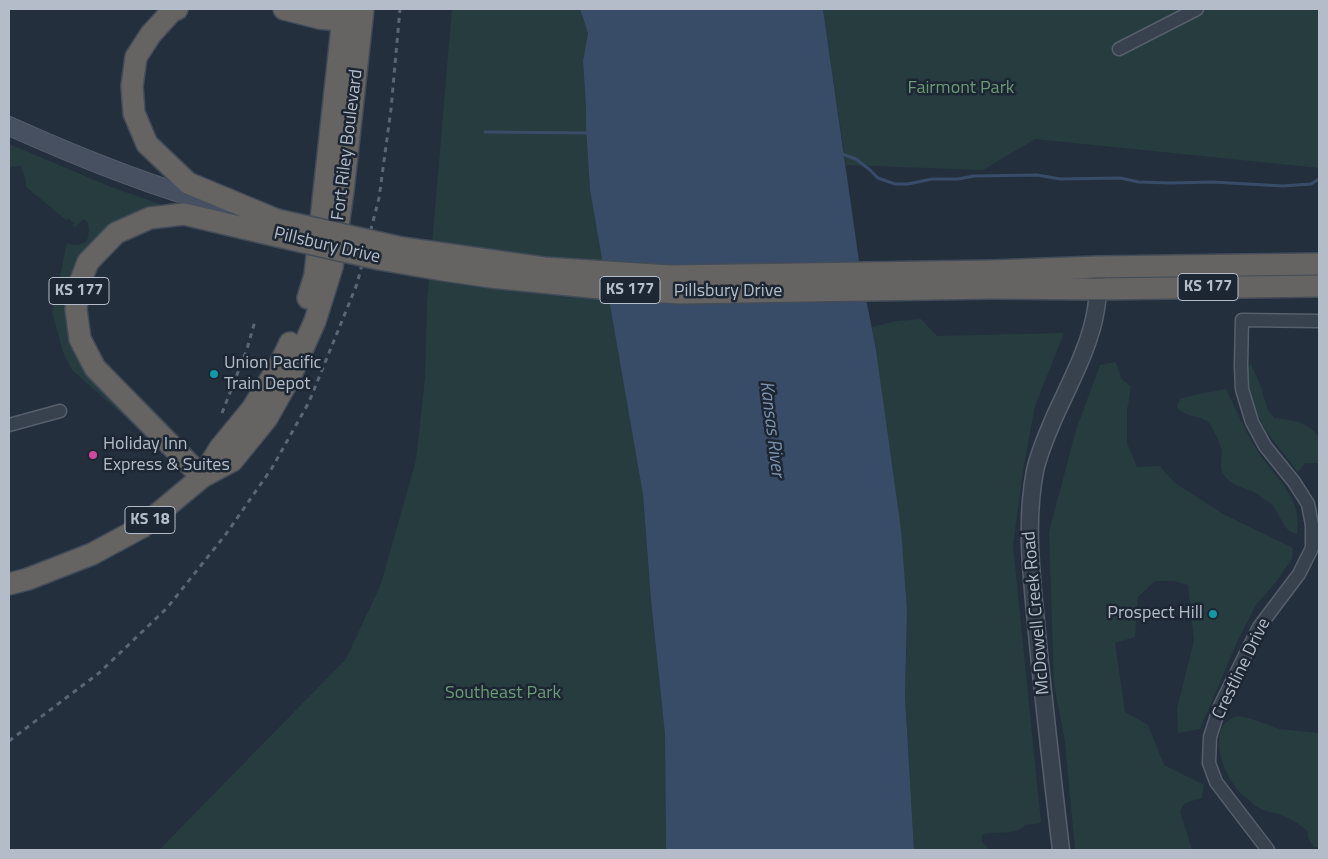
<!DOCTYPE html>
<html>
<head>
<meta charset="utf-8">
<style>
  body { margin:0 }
  #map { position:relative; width:1328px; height:859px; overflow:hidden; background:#242f3e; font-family:"Titillium Web",sans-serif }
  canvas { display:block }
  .frame { position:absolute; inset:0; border:10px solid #b4bcc9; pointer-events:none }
</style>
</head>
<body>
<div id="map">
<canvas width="1328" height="859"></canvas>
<div class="frame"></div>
</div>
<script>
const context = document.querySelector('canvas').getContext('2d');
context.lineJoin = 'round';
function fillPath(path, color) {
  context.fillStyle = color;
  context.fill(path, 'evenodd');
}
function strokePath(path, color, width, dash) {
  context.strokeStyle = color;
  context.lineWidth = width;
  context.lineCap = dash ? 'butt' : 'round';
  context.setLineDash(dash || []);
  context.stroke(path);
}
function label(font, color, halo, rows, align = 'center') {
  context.font = font + ' "Titillium Web",sans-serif';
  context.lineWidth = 5;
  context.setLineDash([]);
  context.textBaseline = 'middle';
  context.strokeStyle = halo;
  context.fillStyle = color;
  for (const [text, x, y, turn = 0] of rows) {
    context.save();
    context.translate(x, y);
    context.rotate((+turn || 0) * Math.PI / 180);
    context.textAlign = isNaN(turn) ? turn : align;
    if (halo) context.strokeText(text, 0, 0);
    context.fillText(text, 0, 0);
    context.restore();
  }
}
fillPath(new Path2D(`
  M 452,9 L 580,9 L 588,33 L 583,61 L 586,107 L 586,128 L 590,190 L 643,495 L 651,600 L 665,735 L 666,850 L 159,850 L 346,659 L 381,584 L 416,460 L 425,378 L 427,303 Z
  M 823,9 L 1319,9 L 1319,168 L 1035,139 L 983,170 L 846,165 Z
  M 9,144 L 111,187 L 160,204 L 159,206 L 144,209 L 118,219 L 110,225 L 92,241 L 80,257 L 67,314 L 158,446 L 72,370 L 63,352 L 52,312 L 67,243 C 74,246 80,245 86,242 C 90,235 89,228 87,221 L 83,219 L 76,227 L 72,226 L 74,223 L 68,218 L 66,220 L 26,187 L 26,181 L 21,166 L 9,167 Z
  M 921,319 L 937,336 L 1064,333 L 1035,406 L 1024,464 L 1013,545 L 1041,823 L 1024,825 L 1024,827 C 1009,836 997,830 982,835 L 982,842 L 987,847 L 988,850 L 914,850 L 905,697 L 907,610 L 876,350 L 872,327 L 897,321 Z
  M 1116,362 L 1121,378 L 1131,387 L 1127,411 L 1127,443 L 1137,467 L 1160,466 L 1175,483 L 1223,514 L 1293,548 L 1292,559 L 1276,582 L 1256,605 L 1237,642 L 1200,729 L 1178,733 L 1177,708 L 1194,641 L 1188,585 L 1174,581 L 1155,581 L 1138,597 L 1135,637 L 1115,643 L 1125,712 L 1148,725 L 1164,765 L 1204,785 L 1202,798 L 1185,803 L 1180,811 L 1192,850 L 1075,850 L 1065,742 L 1054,684 L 1049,532 L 1076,430 L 1100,365 Z
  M 1250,365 L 1252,366 L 1261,387 L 1267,408 L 1274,418 C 1290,420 1311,421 1319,439 C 1321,445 1319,456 1319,463 L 1305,463 L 1298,472 L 1266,431 L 1256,411 L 1249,385 L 1245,376 L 1247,366 Z
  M 1226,389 C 1236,410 1246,432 1258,452 C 1277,480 1302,496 1297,534 C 1282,532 1280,511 1270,503 C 1265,500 1259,495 1254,492 C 1242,487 1228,485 1222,471 C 1220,465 1222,458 1222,452 C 1221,445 1213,426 1207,421 C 1200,416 1189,417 1182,412 C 1180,411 1178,408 1177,406 L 1180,399 C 1195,394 1211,392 1226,389 Z
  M 1238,716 L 1249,718 L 1279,729 L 1319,733 L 1319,847 L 1314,847 L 1308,838 L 1308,831 C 1299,824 1290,818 1278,814 C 1270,812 1263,811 1256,806 C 1255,806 1251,802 1250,801 C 1248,798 1244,796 1241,794 C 1227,778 1218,759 1219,737 C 1220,727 1228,718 1238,716 Z`), '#263c3f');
fillPath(new Path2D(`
  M 580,9 L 823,9 L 860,268 L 876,350 L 901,530 L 907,610 L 905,697 L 914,850 L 666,850 L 665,735 L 651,600 L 643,495 L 590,190 L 586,128 L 586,107 L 583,61 L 588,33 Z`), '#394c67');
strokePath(new Path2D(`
  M 485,132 L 589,133
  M 842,154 L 856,159 L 870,170 L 878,178 L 895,184 L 908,184 L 932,179 L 958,179 L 974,176 L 1037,175 L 1060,179 L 1120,178 L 1139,182 L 1170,183 L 1212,182 L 1283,186 L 1311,184 L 1319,179`), '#394c67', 3);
const minor = new Path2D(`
  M 1119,49 L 1197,9
  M 9,425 L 60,411
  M 1268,850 L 1216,782 L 1209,763 L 1210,737 L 1220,706 L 1259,627 L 1299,574 L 1312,548 L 1312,525 L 1308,504 L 1294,482 L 1265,446 L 1252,422 L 1242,389 L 1241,366 L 1242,320 L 1319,321`);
const tertiary = new Path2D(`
  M 1061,850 C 1053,782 1045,713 1038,644 C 1033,586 1024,528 1035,471 C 1039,452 1047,435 1054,418 C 1069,385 1091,344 1096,309 C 1098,299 1098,289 1097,279`);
const secondary = new Path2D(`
  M 9,126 C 78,157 149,186 223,206`);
const trunk = new Path2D(`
  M 177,9 L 172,11 L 151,34 L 136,57 L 132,86 L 134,113 L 147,144 L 188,183 L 277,220
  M 284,9 L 319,18 L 357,22
  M 993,271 L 1097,267 L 1319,264
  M 993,288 L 1098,289 L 1319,286
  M 308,298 L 315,275 L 344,9
  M 203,476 L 220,448 L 252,409 L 280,364 L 290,343
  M 202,477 L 95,368 L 80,339 L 76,309 L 79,285 L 88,262 L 116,233 L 150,218 L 184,214 L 273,235
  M 9,584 L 28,579 L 92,554 L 142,527 L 202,477 L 232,461 L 267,418 L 290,377 L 315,321 L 332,267 L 343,191 L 363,9`);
strokePath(minor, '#565f6c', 15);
strokePath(tertiary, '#565f6c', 19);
strokePath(secondary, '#565f6c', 20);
strokePath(trunk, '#434c59', 24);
strokePath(minor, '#38414e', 12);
strokePath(tertiary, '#38414e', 16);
strokePath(secondary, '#465061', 18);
strokePath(trunk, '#656462', 21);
strokePath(new Path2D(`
  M 222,413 L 247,349 L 255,321
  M 9,741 L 99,673 L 167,608 L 226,534 L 272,468 L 309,402 L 357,284 L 379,198 L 391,109 L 400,9`), '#5a6575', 3, [5, 5]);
const trunkBridge = new Path2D(`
  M 277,220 L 402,248 L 544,268 L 670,276 L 993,271
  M 273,235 L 379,259 L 437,269 L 491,277 L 600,288 L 680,293 L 993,288`);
strokePath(trunkBridge, '#434c59', 24, []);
strokePath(trunkBridge, '#656462', 21);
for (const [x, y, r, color] of [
  [214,374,5,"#0f9aa8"],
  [93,455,5,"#d1479c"],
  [1213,614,5,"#0f9aa8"]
]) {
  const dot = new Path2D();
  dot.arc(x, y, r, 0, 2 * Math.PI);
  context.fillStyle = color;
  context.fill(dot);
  strokePath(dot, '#1d2633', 2);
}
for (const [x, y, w] of [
  [1208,287,60],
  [630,290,60],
  [79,291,60],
  [150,520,50]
]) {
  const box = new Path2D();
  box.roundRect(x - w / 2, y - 13.5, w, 27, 4);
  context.fillStyle = '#1d2633';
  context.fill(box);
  strokePath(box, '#b4bcc9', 1);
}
label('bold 16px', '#b4bcc9', null, [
  ["KS 177",1208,287],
  ["KS 177",630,290],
  ["KS 177",79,291],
  ["KS 18",150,520]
]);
label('18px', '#6b9a76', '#1d2633', [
  ["Fairmont Park",961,89],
  ["Southeast Park",503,694]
]);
label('18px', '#b4bcc9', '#1d2633', [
  ["Fort Riley Boulevard",348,145,-83],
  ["Pillsbury Drive",327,246,13],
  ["Pillsbury Drive",728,292],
  ["McDowell Creek Road",1037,613,-95],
  ["Crestline Drive",1242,669,-64]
]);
label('18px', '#b4bcc9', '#1d2633', [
  ["Union Pacific",224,364],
  ["Train Depot",224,385],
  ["Holiday Inn",103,445],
  ["Express & Suites",103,466],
  ["Prospect Hill",1203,614,"right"]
], 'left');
label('italic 19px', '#7c92b1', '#1d2633', [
  ["Kansas River",771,429,83]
]);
</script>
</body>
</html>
